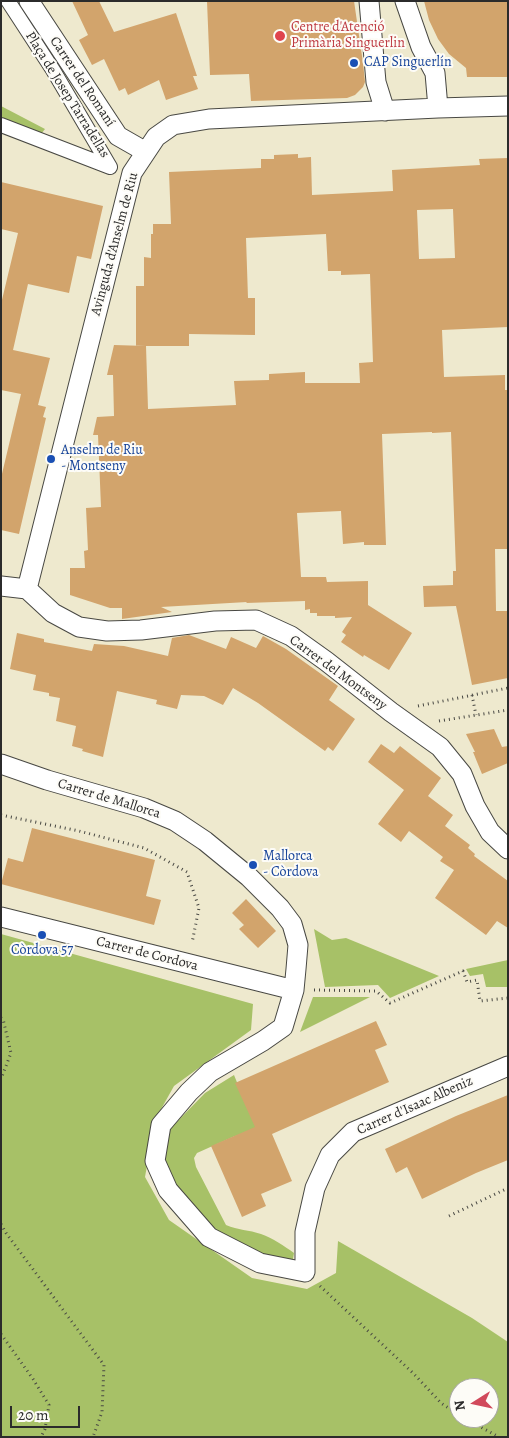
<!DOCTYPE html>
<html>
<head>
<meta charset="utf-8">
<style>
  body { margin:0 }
  #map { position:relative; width:509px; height:1438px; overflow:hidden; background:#eee9ce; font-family:Alegreya,serif }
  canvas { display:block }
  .frame { position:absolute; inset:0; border:2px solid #2b2b2b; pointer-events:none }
  .north { position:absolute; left:449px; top:1378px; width:50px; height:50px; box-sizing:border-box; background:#fdfcf7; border:1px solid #a9a8a5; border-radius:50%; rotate:260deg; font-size:14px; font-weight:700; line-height:20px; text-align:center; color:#2b2b2b }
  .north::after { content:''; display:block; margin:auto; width:18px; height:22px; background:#d1495b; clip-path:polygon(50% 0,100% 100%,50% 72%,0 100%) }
  .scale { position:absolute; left:10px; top:1406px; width:70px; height:22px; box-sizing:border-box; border:2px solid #2b2b2b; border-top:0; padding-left:6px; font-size:15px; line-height:18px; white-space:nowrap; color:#2b2b2b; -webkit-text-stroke:4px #fdfcf7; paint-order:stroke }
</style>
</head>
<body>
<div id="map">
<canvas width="509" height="1438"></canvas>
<div class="frame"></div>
<div class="north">N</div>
<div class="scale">20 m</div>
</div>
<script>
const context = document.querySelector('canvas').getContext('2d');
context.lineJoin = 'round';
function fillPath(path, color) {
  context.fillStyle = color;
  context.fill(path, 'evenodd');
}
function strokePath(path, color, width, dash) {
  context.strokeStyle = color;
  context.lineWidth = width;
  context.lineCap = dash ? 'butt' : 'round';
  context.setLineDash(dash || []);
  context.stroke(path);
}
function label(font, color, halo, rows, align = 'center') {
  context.font = font + ' Alegreya,serif';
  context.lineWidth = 4;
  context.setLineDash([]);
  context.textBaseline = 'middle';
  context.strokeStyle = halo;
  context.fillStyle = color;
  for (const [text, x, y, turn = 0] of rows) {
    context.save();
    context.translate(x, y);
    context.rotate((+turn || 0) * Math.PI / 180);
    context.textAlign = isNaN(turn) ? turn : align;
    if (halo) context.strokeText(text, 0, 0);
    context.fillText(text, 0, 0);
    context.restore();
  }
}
fillPath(new Path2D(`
  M 1,106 L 45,129 L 41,134 L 1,118 Z
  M 314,929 L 332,940 L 346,938 L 439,976 L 390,998 L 378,985 L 325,987 Z
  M 1,934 L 253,1004 L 251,1030 L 174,1086 L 155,1120 L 145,1177 L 169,1220 L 252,1278 L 307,1289 L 336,1273 L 338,1241 L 472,1318 L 508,1342 L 508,1437 L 1,1437 ZM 459,1388 L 489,1388 L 489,1418 L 459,1418 Z
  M 508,960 L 508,987 L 486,987 L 483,974 L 470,976 L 466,969 Z
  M 313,997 L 370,997 L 300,1032 Z
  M 234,1075 L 247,1107 L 271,1132 L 235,1136 L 197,1153 L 194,1158 L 196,1167 L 226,1225 C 238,1230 249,1230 261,1234 C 273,1238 284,1246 294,1253 L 293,1259 L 289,1263 L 240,1248 L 214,1228 L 194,1209 L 170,1180 L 163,1161 L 169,1130 L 205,1093 Z`), '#a7c167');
fillPath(new Path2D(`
  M 72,1 L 99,1 L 114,32 L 176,13 L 197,76 L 193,76 L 198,89 L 166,100 L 159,80 L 128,95 L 125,88 L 119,91 L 104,59 L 92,65 L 79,40 L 88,35 Z
  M 207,1 L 354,1 L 363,63 L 365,82 L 363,87 L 355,95 L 347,98 L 251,101 L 249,74 L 210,75 Z
  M 424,1 L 508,1 L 508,77 L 467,77 L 466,68 L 449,54 L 438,39 L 429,20 Z
  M 298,154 L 298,158 L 311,157 L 312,195 L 393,191 L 392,170 L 480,165 L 479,159 L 508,158 L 508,327 L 442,330 L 444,377 L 505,375 L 505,390 L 508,390 L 508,549 L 495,549 L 496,611 L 508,611 L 508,678 L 472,685 L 456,606 L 424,607 L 423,586 L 453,585 L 453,571 L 456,571 L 451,432 L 432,433 L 432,432 L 382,434 L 386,545 L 364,545 L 364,542 L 343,544 L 341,511 L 297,513 L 301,577 L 326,577 L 327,582 L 368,581 L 368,605 L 412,633 L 389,670 L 364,655 L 363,657 L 341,642 L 346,635 L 342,632 L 352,617 L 335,618 L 335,616 L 317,616 L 317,613 L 310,613 L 310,609 L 305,610 L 305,601 L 246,603 L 247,602 L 161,607 L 172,612 L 122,619 L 122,608 L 110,608 L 70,595 L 70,568 L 85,568 L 84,551 L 88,550 L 86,508 L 101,507 L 98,435 L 93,435 L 97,417 L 114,416 L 113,375 L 107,375 L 114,345 L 146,346 L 148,409 L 236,405 L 234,381 L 269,380 L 269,374 L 305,372 L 305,383 L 360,383 L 359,363 L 373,362 L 370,274 L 341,275 L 341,271 L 328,271 L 326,234 L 246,238 L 248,298 L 255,298 L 255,335 L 189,334 L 189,346 L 136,346 L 136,286 L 144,286 L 144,257 L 151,258 L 151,234 L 153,234 L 153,224 L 171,224 L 169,172 L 261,168 L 261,159 L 274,159 L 274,155 ZM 453,209 L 455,258 L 419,259 L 417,210 Z
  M 1,182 L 103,206 L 91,259 L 77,256 L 69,293 L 28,284 L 13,350 L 50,358 L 38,405 L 46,407 L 43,417 L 46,418 L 19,534 L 1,530 L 1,478 L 21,394 L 1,390 L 1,304 L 18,233 L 1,229 Z
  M 17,633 L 44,639 L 44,642 L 92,651 L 94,644 L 124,646 L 168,656 L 172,638 L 189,635 L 226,649 L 231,637 L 256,648 L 263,636 L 286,649 L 338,686 L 329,700 L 355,719 L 333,751 L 328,747 L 325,751 L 258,703 L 233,688 L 223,705 L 204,696 L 181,695 L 177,709 L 156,704 L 157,700 L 117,691 L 103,757 L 82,751 L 83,749 L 72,746 L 76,726 L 56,721 L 60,698 L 49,696 L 49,693 L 33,690 L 36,675 L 10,669 Z
  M 494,729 L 502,747 L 508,746 L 508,763 L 482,774 L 473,752 L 475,752 L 466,734 Z
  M 381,744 L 394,753 L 400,746 L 441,778 L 428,796 L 453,815 L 445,826 L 470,845 L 468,848 L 475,854 L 474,856 L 508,881 L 508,928 L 497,921 L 486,935 L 435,898 L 454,870 L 440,861 L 443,857 L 409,831 L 401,842 L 378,824 L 404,790 L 368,762 Z
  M 32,828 L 155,860 L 146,896 L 161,900 L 154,925 L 1,884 L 8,858 L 23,862 Z
  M 246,899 L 276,931 L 258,948 L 239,929 L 244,925 L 232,913 Z
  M 376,1021 L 387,1045 L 375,1050 L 389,1082 L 272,1134 L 292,1181 L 261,1194 L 266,1206 L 242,1217 L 211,1146 L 255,1127 L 235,1083 Z
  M 508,1095 L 508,1160 L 476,1173 L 422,1199 L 407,1167 L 396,1173 L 385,1149 L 456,1116 Z`), '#d2a46c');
const pedestrian = new Path2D(`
  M 8,1 L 53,70 L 110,167
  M 1,125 L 110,167`);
const minor = new Path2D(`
  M 29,1 L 118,136 L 146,152
  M 369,1 L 376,82 L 385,111
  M 405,1 L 421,47 L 435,73 L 438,108
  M 1,586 L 27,589
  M 27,589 L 132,173 L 156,137 L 173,125 L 209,119 L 438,108 L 508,106
  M 27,589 L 53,613 L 79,627 L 107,631 L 141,630 L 215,621 L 256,620 L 291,636 L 326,661 L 391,712 L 440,747 L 462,774 L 475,806 L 490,832 L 508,849
  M 1,764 L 47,780 L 144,808 L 175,821 L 205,841 L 249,877 L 280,908 L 292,924 L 298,945 L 296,969 L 294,990 L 283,1027 L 263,1041 L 210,1072 L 189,1092 L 161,1125 L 155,1161 L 168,1190 L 209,1237 L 260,1263 L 305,1272 L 305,1232 L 315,1188 L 330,1155 L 353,1132 L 508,1066
  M 1,917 L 294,990`);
strokePath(pedestrian, '#484843', 16);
strokePath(minor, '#484843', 21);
strokePath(new Path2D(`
  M 472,695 L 476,715
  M 418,706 L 508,688
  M 439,721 L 508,710
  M 1,815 L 79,831 L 144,848 L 187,872 L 199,908 L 192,943
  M 314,990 L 376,991 L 390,1003 L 463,971 L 467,982 L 477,980 L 480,1001 L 508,998
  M 1,1018 L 3,1019 L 11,1053 L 1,1079
  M 449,1216 L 508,1188
  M 1,1224 L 6,1233 L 104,1365 L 102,1412 L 93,1437
  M 320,1286 L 414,1374 L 441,1403 L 459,1415
  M 1,1334 L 33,1379 L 49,1405 L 45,1429 L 41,1437
  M 464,1418 L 499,1437`), '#484843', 3, [1, 4]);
strokePath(pedestrian, '#fff', 14);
strokePath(minor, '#fff', 19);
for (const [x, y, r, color] of [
  [280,36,6,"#e0444e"],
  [354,63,5,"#1a4fb4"],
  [51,459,5,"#1a4fb4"],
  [253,865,5,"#1a4fb4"],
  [42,935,5,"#1a4fb4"]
]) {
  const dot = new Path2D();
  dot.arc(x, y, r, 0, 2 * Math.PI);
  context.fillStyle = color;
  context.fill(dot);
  strokePath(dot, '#fdfcf7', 2);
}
label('14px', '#be3a42', '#fdfcf7', [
  ["Centre d'Atenció",291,28],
  ["Primària Singuerlin",291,44]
], 'left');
label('14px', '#164399', '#fdfcf7', [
  ["CAP Singuerlín",364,63],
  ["Anselm de Riu",61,451],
  ["- Montseny",61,467],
  ["Mallorca",263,857],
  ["- Còrdova",263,873],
  ["Còrdova 57",42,951,"center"]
], 'left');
label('14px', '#2b2b2b', '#fdfcf7', [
  ["Carrer del Romaní",82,82,56],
  ["Plaça de Josep Tarradellas",67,95,58],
  ["Avinguda d'Anselm de Riu",115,244,-75],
  ["Carrer del Montseny",338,673,36],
  ["Carrer de Mallorca",109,799,17],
  ["Carrer de Cordova",147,954,14],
  ["Carrer d'Isaac Albeniz",415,1106,-24]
]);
</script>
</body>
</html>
